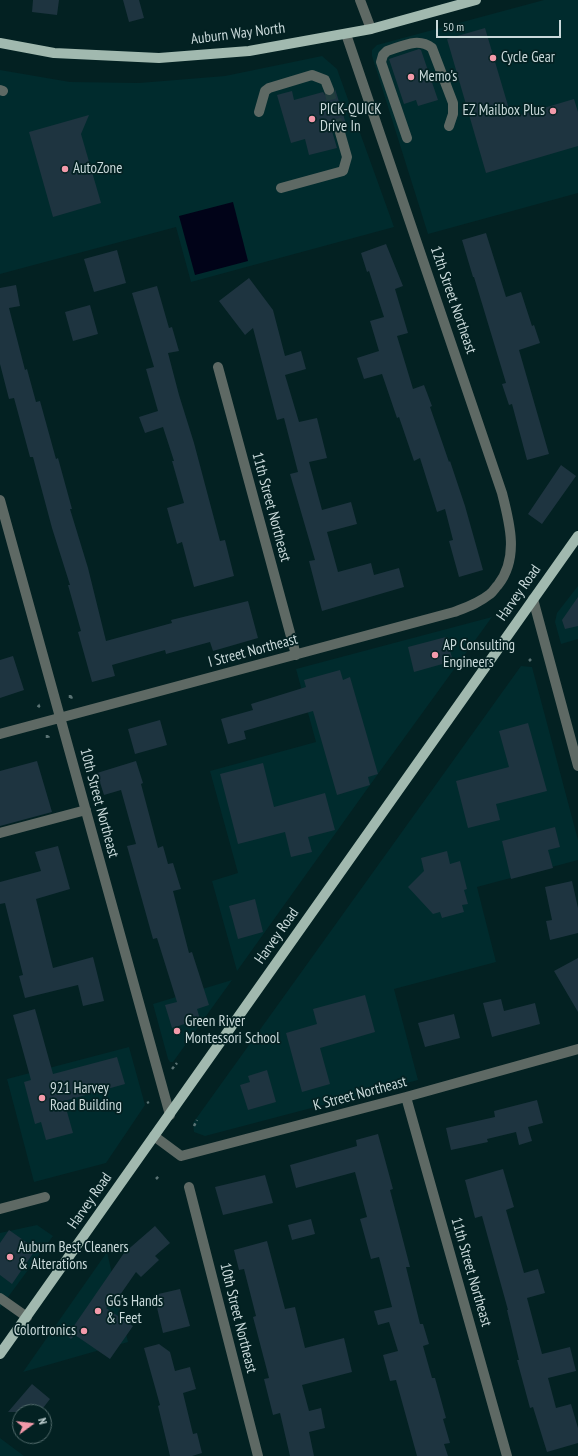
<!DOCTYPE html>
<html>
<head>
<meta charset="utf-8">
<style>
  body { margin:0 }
  #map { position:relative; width:578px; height:1456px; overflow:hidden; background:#032122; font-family:"PT Sans Narrow",sans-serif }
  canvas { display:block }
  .north { position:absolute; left:12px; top:1404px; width:40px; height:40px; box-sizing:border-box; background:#032122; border:1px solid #526b6c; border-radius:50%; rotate:75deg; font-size:11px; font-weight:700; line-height:16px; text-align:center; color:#c9d9da }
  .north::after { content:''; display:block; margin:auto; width:14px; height:18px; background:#f39aaa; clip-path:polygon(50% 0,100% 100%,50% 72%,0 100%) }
  .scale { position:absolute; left:436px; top:20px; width:125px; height:18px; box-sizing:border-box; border:2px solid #c9d9da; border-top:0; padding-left:5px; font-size:12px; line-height:14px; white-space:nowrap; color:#c9d9da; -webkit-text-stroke:3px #032122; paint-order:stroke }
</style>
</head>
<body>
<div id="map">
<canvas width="578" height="1456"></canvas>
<div class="north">N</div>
<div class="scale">50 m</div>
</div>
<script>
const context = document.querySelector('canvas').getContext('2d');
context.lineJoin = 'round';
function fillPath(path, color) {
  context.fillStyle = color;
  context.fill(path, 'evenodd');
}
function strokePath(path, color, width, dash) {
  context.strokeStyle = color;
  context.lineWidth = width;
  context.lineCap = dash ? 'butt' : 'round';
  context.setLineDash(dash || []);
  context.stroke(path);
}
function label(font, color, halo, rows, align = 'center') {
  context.font = font + ' "PT Sans Narrow",sans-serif';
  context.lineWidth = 3.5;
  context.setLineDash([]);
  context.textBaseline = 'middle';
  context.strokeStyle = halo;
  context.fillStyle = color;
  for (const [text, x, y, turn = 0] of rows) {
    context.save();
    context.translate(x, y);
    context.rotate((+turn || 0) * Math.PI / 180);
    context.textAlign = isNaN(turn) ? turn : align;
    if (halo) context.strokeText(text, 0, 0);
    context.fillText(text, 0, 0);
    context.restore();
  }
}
fillPath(new Path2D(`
  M 544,0 L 578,0 L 578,193 L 428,234 L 372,56 L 372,50 L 377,45 Z
  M 322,56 L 337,69 L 394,227 L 191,282 L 176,227 L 0,274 L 0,70 L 70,82 L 139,83 L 225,76 Z
  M 578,586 L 578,639 L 561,644 L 555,622 L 557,613 Z
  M 492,617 L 370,785 L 237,971 L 212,881 L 238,873 L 210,771 L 316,742 L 296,669 Z
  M 521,666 L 532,667 L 578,840 L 578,860 L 477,887 L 496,962 L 394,989 L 418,1080 L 205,1136 L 194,1132 L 193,1123 Z
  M 232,980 L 173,1062 L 170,1062 L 168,1059 L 153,1004 Z
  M 129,1047 L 145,1105 L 106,1163 L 34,1182 L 7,1079 Z
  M 37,1225 L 53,1236 L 0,1308 L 0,1233 Z
  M 107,1252 L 128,1342 L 23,1372 Z
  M 0,1438 L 24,1456 L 0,1456 Z`), '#002b2d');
fillPath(new Path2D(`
  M 233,202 L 248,261 L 195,275 L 179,216 Z`), '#010318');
fillPath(new Path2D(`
  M 33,0 L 59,0 L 57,15 L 32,12 Z
  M 123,0 L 139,0 L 144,18 L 129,22 Z
  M 485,28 L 509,109 L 520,115 L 574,99 L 578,112 L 578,146 L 486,173 L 447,39 Z
  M 419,49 L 421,50 L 438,100 L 418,106 L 416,100 L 404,104 L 389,59 Z
  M 335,89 L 347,127 L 345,127 L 341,123 L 338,123 L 333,127 L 332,131 L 337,148 L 309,155 L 305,139 L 291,143 L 277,95 L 292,91 L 294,100 L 323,92 L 325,95 L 328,96 L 334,94 Z
  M 89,115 L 81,134 L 101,203 L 53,217 L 29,132 Z
  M 486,233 L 506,297 L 521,292 L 532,326 L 534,325 L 540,343 L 519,350 L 549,454 L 527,460 L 512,404 L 509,405 L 502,384 L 506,383 L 474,277 L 473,277 L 462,240 Z
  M 386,244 L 403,286 L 395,289 L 408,333 L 397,336 L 413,389 L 424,385 L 432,406 L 430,407 L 449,462 L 450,461 L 465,506 L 483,570 L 459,577 L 449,541 L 453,540 L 445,509 L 437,512 L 420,458 L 414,461 L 399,417 L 397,418 L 382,374 L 364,379 L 357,358 L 379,351 L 370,321 L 384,317 L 369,271 L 367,272 L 361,253 Z
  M 117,250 L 126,283 L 94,292 L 84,259 Z
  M 249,278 L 273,310 L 285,356 L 301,351 L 306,369 L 285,375 L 299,422 L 317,418 L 327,458 L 309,462 L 322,510 L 351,502 L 357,524 L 327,532 L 338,572 L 371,563 L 374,575 L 399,568 L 404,587 L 322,611 L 309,561 L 315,560 L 290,474 L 298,472 L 284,418 L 277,420 L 253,328 L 245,335 L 219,301 Z
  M 16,285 L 20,306 L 9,308 L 25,370 L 27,369 L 36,402 L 40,401 L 56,459 L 58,458 L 72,509 L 70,509 L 88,568 L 106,641 L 172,623 L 171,620 L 248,601 L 258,638 L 213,651 L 210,642 L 166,654 L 165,650 L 112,665 L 115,676 L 92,682 L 78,632 L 81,631 L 68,585 L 70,585 L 52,528 L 33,457 L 30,457 L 14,398 L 9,399 L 0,364 L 0,288 Z
  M 157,286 L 169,328 L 172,327 L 179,351 L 168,353 L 179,395 L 194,443 L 220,541 L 225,540 L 234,576 L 194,587 L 182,542 L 177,544 L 167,508 L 184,503 L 172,461 L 174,461 L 163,427 L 145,433 L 139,417 L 158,411 L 146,369 L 154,367 L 132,293 Z
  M 90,305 L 98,334 L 73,341 L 65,312 Z
  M 561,465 L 576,476 L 542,524 L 528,514 Z
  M 578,597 L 578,626 L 565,629 L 562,620 Z
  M 446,637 L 453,661 L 414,672 L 408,647 Z
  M 13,656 L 24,690 L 0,698 L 0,660 Z
  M 340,670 L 343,680 L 350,677 L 378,774 L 368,777 L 370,785 L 337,795 L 313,711 L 244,731 L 246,739 L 228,744 L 221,719 L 253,710 L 251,704 L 306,687 L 304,680 Z
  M 160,720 L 167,745 L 135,754 L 128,729 Z
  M 528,723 L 547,791 L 496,804 L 500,820 L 468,828 L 456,781 L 509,767 L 499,731 Z
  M 37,761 L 52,812 L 0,826 L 0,771 Z
  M 136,761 L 143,783 L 141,784 L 158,848 L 163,846 L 168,864 L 173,863 L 181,889 L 173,891 L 189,953 L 192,952 L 209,1005 L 197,1009 L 200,1019 L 172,1028 L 165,1005 L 177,1002 L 157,938 L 153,939 L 127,846 L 136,844 L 121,790 L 104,795 L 97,773 Z
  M 263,763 L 274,807 L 325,793 L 335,830 L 308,837 L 312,852 L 291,857 L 285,832 L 238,844 L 220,774 Z
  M 555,827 L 560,847 L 548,850 L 553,868 L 511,879 L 502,841 Z
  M 58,846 L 70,889 L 36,899 L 53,968 L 93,957 L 104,1001 L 83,1006 L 78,985 L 25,998 L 19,976 L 23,975 L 5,903 L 0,904 L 0,882 L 41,871 L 35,852 Z
  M 447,851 L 450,864 L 460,861 L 467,889 L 464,890 L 468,904 L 462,905 L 464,912 L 442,918 L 440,912 L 433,914 L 408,887 L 424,871 L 421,858 Z
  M 572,881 L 578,908 L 578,933 L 550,940 L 546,921 L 552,920 L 545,887 Z
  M 255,899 L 263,932 L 238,939 L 229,906 Z
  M 578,958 L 578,1012 L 554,971 Z
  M 365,995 L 375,1032 L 320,1048 L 330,1084 L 302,1092 L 286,1033 L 317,1024 L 313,1009 Z
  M 501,999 L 504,1011 L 535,1003 L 540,1024 L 492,1037 L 483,1003 Z
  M 35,1009 L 53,1074 L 117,1057 L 125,1084 L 64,1101 L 73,1133 L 46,1140 L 41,1122 L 35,1124 L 24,1082 L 31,1080 L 13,1015 Z
  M 454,1014 L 460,1038 L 425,1047 L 418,1023 Z
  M 267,1070 L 276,1102 L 248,1110 L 240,1085 L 250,1082 L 248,1076 Z
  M 537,1100 L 543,1123 L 528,1127 L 532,1141 L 519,1145 L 516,1132 L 487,1139 L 488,1142 L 451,1150 L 446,1128 L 495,1117 L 494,1111 Z
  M 378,1134 L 393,1189 L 390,1190 L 410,1267 L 406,1267 L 420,1324 L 423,1324 L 429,1344 L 423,1346 L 432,1378 L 435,1378 L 446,1418 L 443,1419 L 450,1443 L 444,1444 L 448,1456 L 417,1456 L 396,1380 L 390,1381 L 383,1355 L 398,1351 L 389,1322 L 378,1325 L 374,1311 L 392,1307 L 379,1257 L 371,1259 L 360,1219 L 367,1217 L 355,1172 L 296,1188 L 290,1165 L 357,1146 L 356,1140 Z
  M 503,1169 L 514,1207 L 506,1210 L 524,1273 L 538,1269 L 545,1293 L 527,1298 L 542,1354 L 570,1347 L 576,1371 L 548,1378 L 556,1408 L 571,1404 L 578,1428 L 578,1443 L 547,1452 L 533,1407 L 530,1408 L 517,1360 L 519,1360 L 507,1310 L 508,1310 L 482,1216 L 475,1218 L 465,1180 Z
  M 265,1175 L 273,1203 L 223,1215 L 215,1187 Z
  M 311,1219 L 315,1234 L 292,1240 L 288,1225 Z
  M 155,1226 L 170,1243 L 155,1256 L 159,1260 L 141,1277 L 136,1272 L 120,1295 L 106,1308 L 133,1326 L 110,1359 L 75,1335 L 71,1339 L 67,1336 L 124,1253 Z
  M 9,1230 L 36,1249 L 12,1284 L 0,1275 L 0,1243 Z
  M 267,1241 L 285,1309 L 295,1307 L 305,1348 L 344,1338 L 352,1372 L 302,1385 L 309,1411 L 321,1408 L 325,1428 L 309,1432 L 314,1456 L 290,1456 L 280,1413 L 273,1415 L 264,1379 L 269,1378 L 253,1317 L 256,1316 L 244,1269 L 239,1270 L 234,1250 Z
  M 180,1289 L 190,1326 L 163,1333 L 154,1295 Z
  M 159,1344 L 170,1352 L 175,1371 L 190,1367 L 196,1389 L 183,1393 L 193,1434 L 197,1433 L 202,1453 L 192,1456 L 170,1456 L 158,1406 L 160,1405 L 144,1348 Z
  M 32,1384 L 50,1399 L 40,1412 L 8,1412 Z`), '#1e3440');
strokePath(new Path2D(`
  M 329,90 L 339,129`), '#213d3e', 10, [10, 5]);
strokePath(new Path2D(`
  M 529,661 L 531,659
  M 70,698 L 70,694 L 72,699
  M 40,707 L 37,705 L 40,705
  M 47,735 L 47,739 L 49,736
  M 172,1069 L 177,1063
  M 147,1103 L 149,1102
  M 194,1126 L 197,1120
  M 156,1179 L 160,1175`), '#5b7374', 2.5, [3, 3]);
strokePath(new Path2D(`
  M 360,0 L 371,29
  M 0,90 L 3,91
  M 259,112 L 265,91 L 269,88 L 312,75 L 325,80 L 329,90
  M 407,138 L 381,62 L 383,55 L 387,51 C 403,46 418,37 432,48 L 453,103 L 453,114 L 449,126
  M 281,188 L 343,171 L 347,157 L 339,129
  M 218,367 L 296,655
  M 0,500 L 170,1115
  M 533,599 L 578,766
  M 0,734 L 454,612 C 467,607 479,603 490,594 C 493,592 495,588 498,585 C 519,558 510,524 502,493 L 346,34
  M 0,833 L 86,810
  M 406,1097 L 507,1456
  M 154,1136 L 181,1156 L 406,1097 L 578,1049
  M 189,1187 L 258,1456
  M 0,1209 L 45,1197
  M 0,1298 L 27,1317`), '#5e6964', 10);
strokePath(new Path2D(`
  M 0,43 L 54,53 L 159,58 L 249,51 L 371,29 L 476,0
  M 0,1354 L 578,536`), '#a1b9af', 10);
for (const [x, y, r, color] of [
  [493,58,4,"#f39aaa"],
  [411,77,4,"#f39aaa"],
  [553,111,4,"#f39aaa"],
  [312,119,4,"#f39aaa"],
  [65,169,4,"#f39aaa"],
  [435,655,4,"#f39aaa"],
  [177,1031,4,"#f39aaa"],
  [42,1098,4,"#f39aaa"],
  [10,1257,4,"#f39aaa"],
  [98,1311,4,"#f39aaa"],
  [84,1331,4,"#f39aaa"]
]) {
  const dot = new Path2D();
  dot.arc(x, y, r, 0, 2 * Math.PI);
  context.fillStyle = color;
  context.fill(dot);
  strokePath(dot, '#032122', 1.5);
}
label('15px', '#c9d9da', '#032122', [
  ["Auburn Way North",238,34,-7],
  ["12th Street Northeast",453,300,71],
  ["11th Street Northeast",271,507,75],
  ["Harvey Road",519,593,-55],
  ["I Street Northeast",253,651,-15],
  ["10th Street Northeast",99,803,75],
  ["Harvey Road",277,936,-55],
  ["K Street Northeast",360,1094,-15],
  ["Harvey Road",90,1201,-55],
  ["11th Street Northeast",471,1272,74],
  ["10th Street Northeast",238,1318,76]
]);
label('15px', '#c9d9da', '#032122', [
  ["Cycle Gear",501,58],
  ["Memo's",419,77],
  ["PICK-QUICK",320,110],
  ["Drive In",320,127],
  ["EZ Mailbox Plus",545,111,"right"],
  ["AutoZone",73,169],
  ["AP Consulting",443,646],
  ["Engineers",443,663],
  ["Green River",185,1022],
  ["Montessori School",185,1039],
  ["921 Harvey",50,1089],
  ["Road Building",50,1106],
  ["Auburn Best Cleaners",18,1248],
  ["& Alterations",18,1265],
  ["GG's Hands",106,1302],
  ["& Feet",106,1319],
  ["Colortronics",76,1331,"right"]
], 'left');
</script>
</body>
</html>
